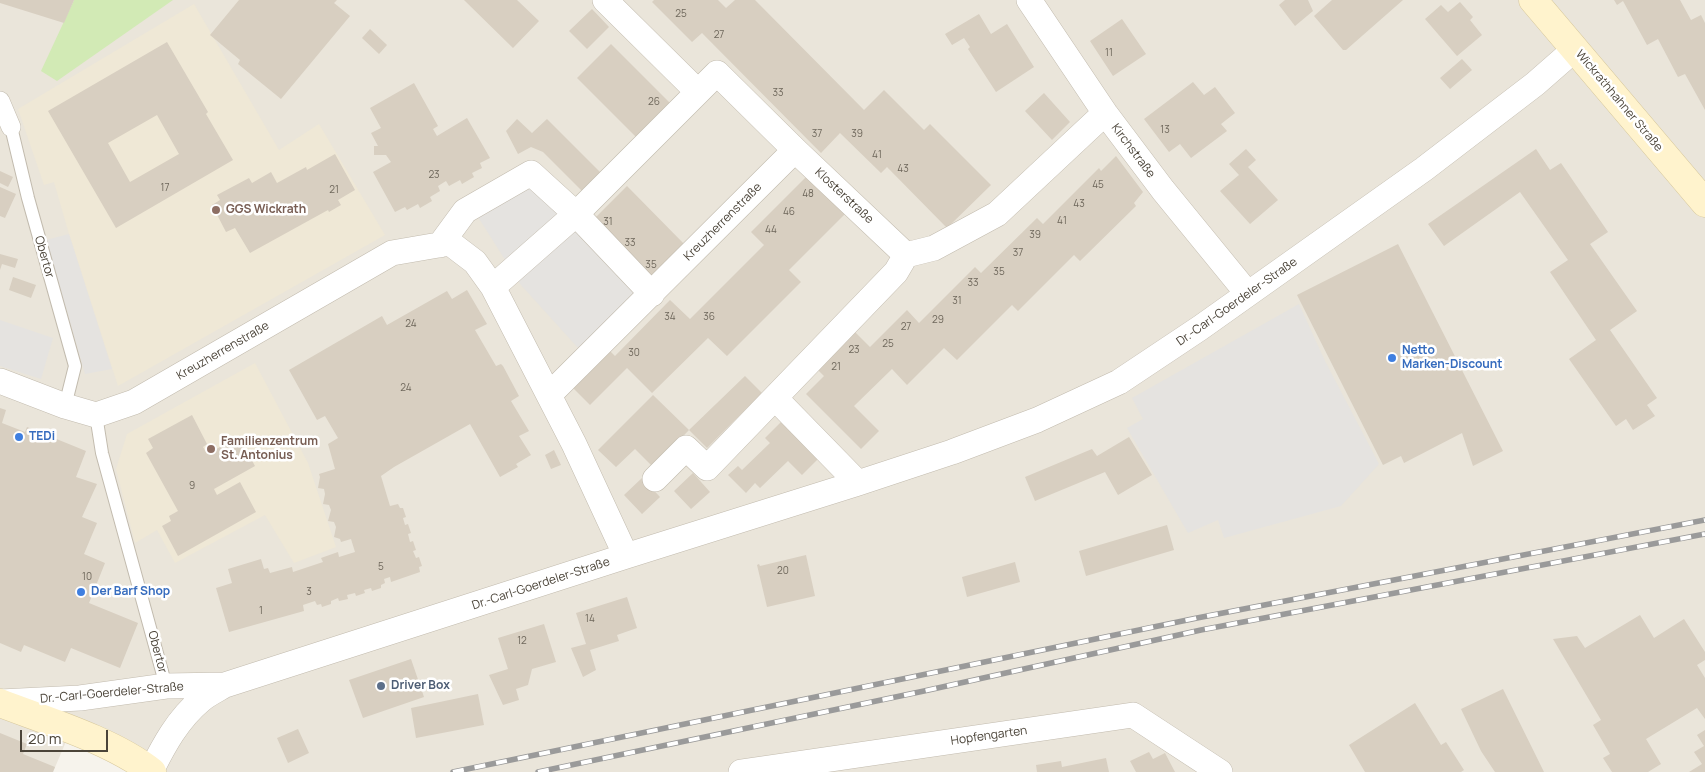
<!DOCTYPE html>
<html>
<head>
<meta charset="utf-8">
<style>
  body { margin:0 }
  #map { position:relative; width:1705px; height:772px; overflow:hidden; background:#f6f3ec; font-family:Manrope,sans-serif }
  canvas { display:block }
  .scale { position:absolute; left:20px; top:730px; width:88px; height:22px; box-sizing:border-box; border:2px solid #4b4439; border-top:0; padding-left:6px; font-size:15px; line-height:18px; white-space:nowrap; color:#4b4439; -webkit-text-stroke:4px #fff; paint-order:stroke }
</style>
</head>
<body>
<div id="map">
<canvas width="1705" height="772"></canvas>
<div class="scale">20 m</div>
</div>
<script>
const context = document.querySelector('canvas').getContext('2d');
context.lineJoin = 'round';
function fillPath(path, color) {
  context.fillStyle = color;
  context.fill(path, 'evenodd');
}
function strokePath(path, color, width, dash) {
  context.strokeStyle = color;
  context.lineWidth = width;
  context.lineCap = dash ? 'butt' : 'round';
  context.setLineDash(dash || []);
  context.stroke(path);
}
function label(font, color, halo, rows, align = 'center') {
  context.font = font + ' Manrope,sans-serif';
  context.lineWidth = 5;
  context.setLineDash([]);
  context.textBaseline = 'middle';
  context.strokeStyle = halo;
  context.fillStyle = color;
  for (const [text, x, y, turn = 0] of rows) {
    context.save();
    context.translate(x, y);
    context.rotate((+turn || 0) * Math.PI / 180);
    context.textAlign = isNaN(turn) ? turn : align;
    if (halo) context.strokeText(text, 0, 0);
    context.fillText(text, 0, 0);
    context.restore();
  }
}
fillPath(new Path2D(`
  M 0,0 L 1705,0 L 1705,772 L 151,772 L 71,730 L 53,772 L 0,772 Z`), '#eae5da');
fillPath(new Path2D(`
  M 194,4 L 279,150 L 319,124 L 385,235 L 118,386 L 69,234 L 54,182 L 44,185 L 18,109 Z
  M 255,363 L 308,463 L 336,547 L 294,563 L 265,515 L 175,563 L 157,530 L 135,543 L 116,469 L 127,434 Z`), '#efe8d6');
fillPath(new Path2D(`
  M 74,0 L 173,0 L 57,81 L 41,71 Z`), '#d2eab5');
fillPath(new Path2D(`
  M 532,185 L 636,292 L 579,349 L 521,285 L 478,217 Z
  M 69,234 L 112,369 L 85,374 L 46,240 Z
  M 1299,304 L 1325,361 L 1379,464 L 1341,506 L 1224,538 L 1218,520 L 1188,533 L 1127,428 L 1143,419 L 1132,398 Z
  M 0,320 L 53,338 L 41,379 L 0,366 Z`), '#e5e3e0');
fillPath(new Path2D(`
  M 0,0 L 74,0 L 64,23 L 0,3 Z
  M 239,0 L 337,0 L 334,3 L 350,16 L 281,99 L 238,64 L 240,60 L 210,35 Z
  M 464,0 L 517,0 L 539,21 L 513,48 Z
  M 654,0 L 718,0 L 726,8 L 735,0 L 755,0 L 864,110 L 884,90 L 924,130 L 930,124 L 991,185 L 947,228 L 887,167 L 881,173 L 840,133 L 821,153 L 702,33 L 692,42 L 652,2 Z
  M 1285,0 L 1308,0 L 1313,11 L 1295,26 L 1279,5 Z
  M 1332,0 L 1403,0 L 1346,50 L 1343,50 L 1314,16 Z
  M 1614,0 L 1680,0 L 1691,20 L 1701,15 L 1705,23 L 1705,110 L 1685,74 L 1678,77 L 1658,39 L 1647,45 L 1623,1 L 1617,5 Z
  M 1460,2 L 1473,17 L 1470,20 L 1482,35 L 1457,56 L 1425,19 L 1441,5 L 1448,12 Z
  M 592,9 L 609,27 L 587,49 L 569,31 Z
  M 979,14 L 991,34 L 1007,24 L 1034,67 L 996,92 L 968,49 L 970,47 L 964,38 L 952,45 L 945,34 Z
  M 1122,19 L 1146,54 L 1113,76 L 1090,41 Z
  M 370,29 L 387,45 L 379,54 L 362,38 Z
  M 167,42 L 208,112 L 206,114 L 233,160 L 116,228 L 48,111 ZM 157,115 L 179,154 L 130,182 L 108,143 Z
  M 611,44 L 672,105 L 638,139 L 577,78 Z
  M 1462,59 L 1472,70 L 1450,89 L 1440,78 Z
  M 1193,82 L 1204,95 L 1215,87 L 1235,113 L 1221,124 L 1227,131 L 1191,158 L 1180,144 L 1169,152 L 1144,119 Z
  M 414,83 L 438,126 L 433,129 L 437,136 L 467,118 L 490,158 L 480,163 L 482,168 L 472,173 L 474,177 L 462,184 L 460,180 L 449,186 L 446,181 L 438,186 L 440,191 L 430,197 L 432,201 L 420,208 L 418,204 L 407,210 L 405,207 L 395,212 L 373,172 L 391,162 L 386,155 L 374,155 L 374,146 L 378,146 L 371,133 L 381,128 L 370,108 Z
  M 1044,93 L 1070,122 L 1052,140 L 1025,111 Z
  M 517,119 L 532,133 L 547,119 L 602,174 L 584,193 L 543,152 L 531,147 L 518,154 L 506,131 Z
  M 1246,149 L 1256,160 L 1248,167 L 1278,200 L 1250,224 L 1220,191 L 1239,175 L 1229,164 Z
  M 1536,149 L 1550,170 L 1561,163 L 1608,232 L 1590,244 L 1637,311 L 1610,330 L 1657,398 L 1647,405 L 1655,416 L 1633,430 L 1626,419 L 1616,426 L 1569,359 L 1596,340 L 1550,272 L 1568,260 L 1520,192 L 1444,246 L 1428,224 Z
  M 335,154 L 355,190 L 338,200 L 341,205 L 329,212 L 328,210 L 250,253 L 235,228 L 226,232 L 212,205 L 220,200 L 217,195 L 249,178 L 252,183 L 271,172 L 277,183 L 306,167 L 307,170 Z
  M 1116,156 L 1143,192 L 1134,203 L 1136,206 L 1080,261 L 1074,255 L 1018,311 L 1012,305 L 957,360 L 944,348 L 907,385 L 892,369 L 854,406 L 879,431 L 861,449 L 806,394 L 824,376 L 817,369 L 855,332 L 870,347 L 907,310 L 919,323 L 975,267 L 981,273 L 1037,218 L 1043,224 L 1099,168 L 1101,171 Z
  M 0,171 L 13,177 L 8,187 L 0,183 Z
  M 807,176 L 845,214 L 789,270 L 801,282 L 727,356 L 708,338 L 652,393 L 627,368 L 590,405 L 572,387 L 609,350 L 615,356 L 670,300 L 690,319 L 764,245 L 751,232 Z
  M 627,186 L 687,247 L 653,281 L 592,221 Z
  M 0,187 L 16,194 L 5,218 L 0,216 Z
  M 1398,244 L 1503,451 L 1473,466 L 1462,433 L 1404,463 L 1401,456 L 1383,465 L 1297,295 Z
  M 0,254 L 18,259 L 15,268 L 2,264 L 0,270 Z
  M 13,277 L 36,285 L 31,298 L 9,290 Z
  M 467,290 L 487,324 L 475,330 L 496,366 L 501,364 L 503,366 L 519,396 L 511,401 L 529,431 L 519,436 L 531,455 L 516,464 L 518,467 L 500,477 L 470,424 L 394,467 L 381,476 L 390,506 L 398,504 L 400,508 L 403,508 L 406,517 L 403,518 L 405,525 L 408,524 L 411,533 L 408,534 L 410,542 L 413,541 L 416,550 L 413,551 L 416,558 L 419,557 L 422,566 L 419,567 L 420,572 L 391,582 L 390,577 L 384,579 L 385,583 L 381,585 L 381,588 L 372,591 L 371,588 L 364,590 L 365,593 L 356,596 L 355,593 L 347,595 L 348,599 L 339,601 L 338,598 L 331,601 L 331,604 L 322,607 L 321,604 L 317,605 L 315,601 L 303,605 L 304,611 L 229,632 L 216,588 L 232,583 L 228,569 L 261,559 L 264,569 L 268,568 L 270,573 L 292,567 L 293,572 L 323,562 L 321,558 L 338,552 L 339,557 L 355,552 L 351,539 L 341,542 L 340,539 L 334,537 L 336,527 L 334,522 L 328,521 L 331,510 L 329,505 L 323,504 L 325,494 L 324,489 L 318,488 L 320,477 L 319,474 L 335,469 L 328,444 L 338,438 L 325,416 L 317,420 L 289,370 L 382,316 L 387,325 L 447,291 L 452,299 Z
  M 745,376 L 762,393 L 707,448 L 689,430 L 653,467 L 635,449 L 616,467 L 598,450 L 653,395 L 689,430 Z
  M 0,408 L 6,410 L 2,423 L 25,432 L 27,427 L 86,451 L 76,477 L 97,484 L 82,517 L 97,523 L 84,554 L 105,563 L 89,603 L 138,623 L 120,668 L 71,648 L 65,662 L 24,645 L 21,652 L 0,643 Z
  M 192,415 L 207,444 L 203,447 L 207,454 L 239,437 L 255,466 L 214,489 L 217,495 L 240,482 L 256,512 L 178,556 L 162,526 L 171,521 L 169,516 L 178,511 L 146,453 L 153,448 L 148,439 Z
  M 783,420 L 820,457 L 802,475 L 788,461 L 760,488 L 755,483 L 746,493 L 728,475 L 738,466 L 742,470 L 770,443 L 765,438 Z
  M 1129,437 L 1152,475 L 1118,495 L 1105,472 L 1035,501 L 1025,477 L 1092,449 L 1097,456 Z
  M 554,450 L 561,465 L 551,469 L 545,455 Z
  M 693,473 L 710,492 L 691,509 L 674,491 Z
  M 642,478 L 660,497 L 642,514 L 624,495 Z
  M 1167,525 L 1174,550 L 1086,576 L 1079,551 Z
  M 806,555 L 815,596 L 767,607 L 757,565 L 759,564 L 760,566 Z
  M 1015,562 L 1020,582 L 967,597 L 962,577 Z
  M 627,597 L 637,628 L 617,635 L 619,641 L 590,650 L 596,670 L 583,677 L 571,648 L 586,644 L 576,613 Z
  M 1640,615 L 1654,638 L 1684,619 L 1705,652 L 1705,660 L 1697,665 L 1705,678 L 1705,719 L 1697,708 L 1646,739 L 1661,764 L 1648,772 L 1612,772 L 1603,758 L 1610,754 L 1593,725 L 1601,720 L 1553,639 L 1577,636 L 1585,648 Z
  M 544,624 L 556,662 L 532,669 L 528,685 L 516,689 L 519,700 L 503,705 L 489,675 L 508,669 L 498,638 Z
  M 411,659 L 424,697 L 363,718 L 349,680 Z
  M 1503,689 L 1544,772 L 1495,772 L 1481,751 L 1461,709 Z
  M 478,694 L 484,725 L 416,738 L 411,708 Z
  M 1415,703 L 1441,745 L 1446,742 L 1464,770 L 1461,772 L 1365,772 L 1349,745 Z
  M 298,729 L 309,753 L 288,763 L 277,738 Z
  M 1705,730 L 1705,772 L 1689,772 L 1702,764 L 1694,752 L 1704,746 L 1697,735 Z
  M 0,733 L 27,744 L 23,754 L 55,767 L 53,772 L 0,772 Z
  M 1149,752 L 1153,759 L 1165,753 L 1175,772 L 1136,772 L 1130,761 Z
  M 1106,758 L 1109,772 L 1037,772 L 1036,765 L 1061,761 L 1062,767 Z`), '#d8cfc1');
const service = new Path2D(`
  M 11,127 L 28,198 L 75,366 L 65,406
  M 96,415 L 102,453 L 166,686`);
const pedestrian = new Path2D(`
  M 0,101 L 11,127`);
const minor = new Path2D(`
  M 605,0 L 698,92 L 717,73 L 795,150 L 906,255 L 934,248 L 997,214 L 1105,113
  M 1029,0 L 1105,113 L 1163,190 L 1248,294
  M 440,245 L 465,211 L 531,173 L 576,214 L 652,294
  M 493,287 L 576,214 L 698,92
  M 0,381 L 65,406 L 96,415 L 134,402 L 392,253 L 450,243 L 475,262 L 493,287 L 574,444 L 626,556
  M 549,395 L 795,150
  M 775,398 L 858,483
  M 655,479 L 686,448 L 707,468 L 896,272 L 906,255
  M 0,702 L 80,698 L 166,686 L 225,685
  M 151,771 C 164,745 178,719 201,700 C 208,694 217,690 225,685 L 626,556 L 858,483 L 952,452 L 1037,420 L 1119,382 L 1200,328 L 1424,169 L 1535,84 L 1575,49
  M 741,772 L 1133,715 L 1220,772`);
const secondary = new Path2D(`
  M 1533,0 L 1705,203
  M 0,703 C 47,721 113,741 152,772`);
strokePath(service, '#c2bbae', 14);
strokePath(pedestrian, '#c2bbae', 20);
strokePath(minor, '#c2bbae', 26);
strokePath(secondary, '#d6c79b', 29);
strokePath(service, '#fff', 12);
strokePath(pedestrian, '#fff', 19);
strokePath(minor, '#fff', 25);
strokePath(secondary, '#fff3cd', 28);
const rail = new Path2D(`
  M 453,772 L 1197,618 L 1705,520
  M 538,772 L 924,691 L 1201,630 L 1705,534`);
strokePath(rail, '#9a9a9a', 5.5);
strokePath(rail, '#fff', 4, [11]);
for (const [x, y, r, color] of [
  [216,210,5,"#8d6e63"],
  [1392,358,5,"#3f7fe0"],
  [19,437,5,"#3f7fe0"],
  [211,449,5,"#8d6e63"],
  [81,592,5,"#3f7fe0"],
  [381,686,5,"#5c6f8a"]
]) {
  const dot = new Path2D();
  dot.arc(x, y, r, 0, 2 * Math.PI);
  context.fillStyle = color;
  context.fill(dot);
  strokePath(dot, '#fff', 2);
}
label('10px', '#6e675b', null, [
  ["25",681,14],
  ["27",719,35],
  ["11",1109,53],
  ["33",778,93],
  ["26",654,102],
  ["13",1165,130],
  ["37",817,134],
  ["39",857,134],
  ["41",877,155],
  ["43",903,169],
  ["23",434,175],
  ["45",1098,185],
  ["17",165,188],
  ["21",334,190],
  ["48",808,194],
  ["43",1079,204],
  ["46",789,212],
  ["41",1062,221],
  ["31",608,222],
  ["44",771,230],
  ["39",1035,235],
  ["33",630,243],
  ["37",1018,253],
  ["35",651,265],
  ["35",999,272],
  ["33",973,283],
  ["31",957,301],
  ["34",670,317],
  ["36",709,317],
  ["29",938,320],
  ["24",411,324],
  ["27",906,327],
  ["25",888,344],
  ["23",854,350],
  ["30",634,353],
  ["21",836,367],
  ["24",406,388],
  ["9",192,486],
  ["5",381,567],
  ["20",783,571],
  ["10",87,577],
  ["3",309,592],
  ["1",261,611],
  ["14",590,619],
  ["12",522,641]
]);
label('12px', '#4b4439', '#fff', [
  ["Wickrathhahner Straße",1619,101,50],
  ["Kirchstraße",1133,151,53],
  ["Klosterstraße",844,196,43],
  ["Kreuzherrenstraße",723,222,-45],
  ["Obertor",44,257,74],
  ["Dr.-Carl-Goerdeler-Straße",1237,302,-35],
  ["Kreuzherrenstraße",223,351,-30],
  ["Dr.-Carl-Goerdeler-Straße",541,584,-18],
  ["Obertor",157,652,75],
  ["Dr.-Carl-Goerdeler-Straße",112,693,-5],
  ["Hopfengarten",989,736,-8]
]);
label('bold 12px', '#785e54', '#fff', [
  ["GGS Wickrath",226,210],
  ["Familienzentrum",221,442],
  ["St. Antonius",221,456]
], 'left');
label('bold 12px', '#366cbe', '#fff', [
  ["Netto",1402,351],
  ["Marken-Discount",1402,365],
  ["TEDi",29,437],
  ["Der Barf Shop",91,592]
], 'left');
label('bold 12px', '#4e5e75', '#fff', [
  ["Driver Box",391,686]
], 'left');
</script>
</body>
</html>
